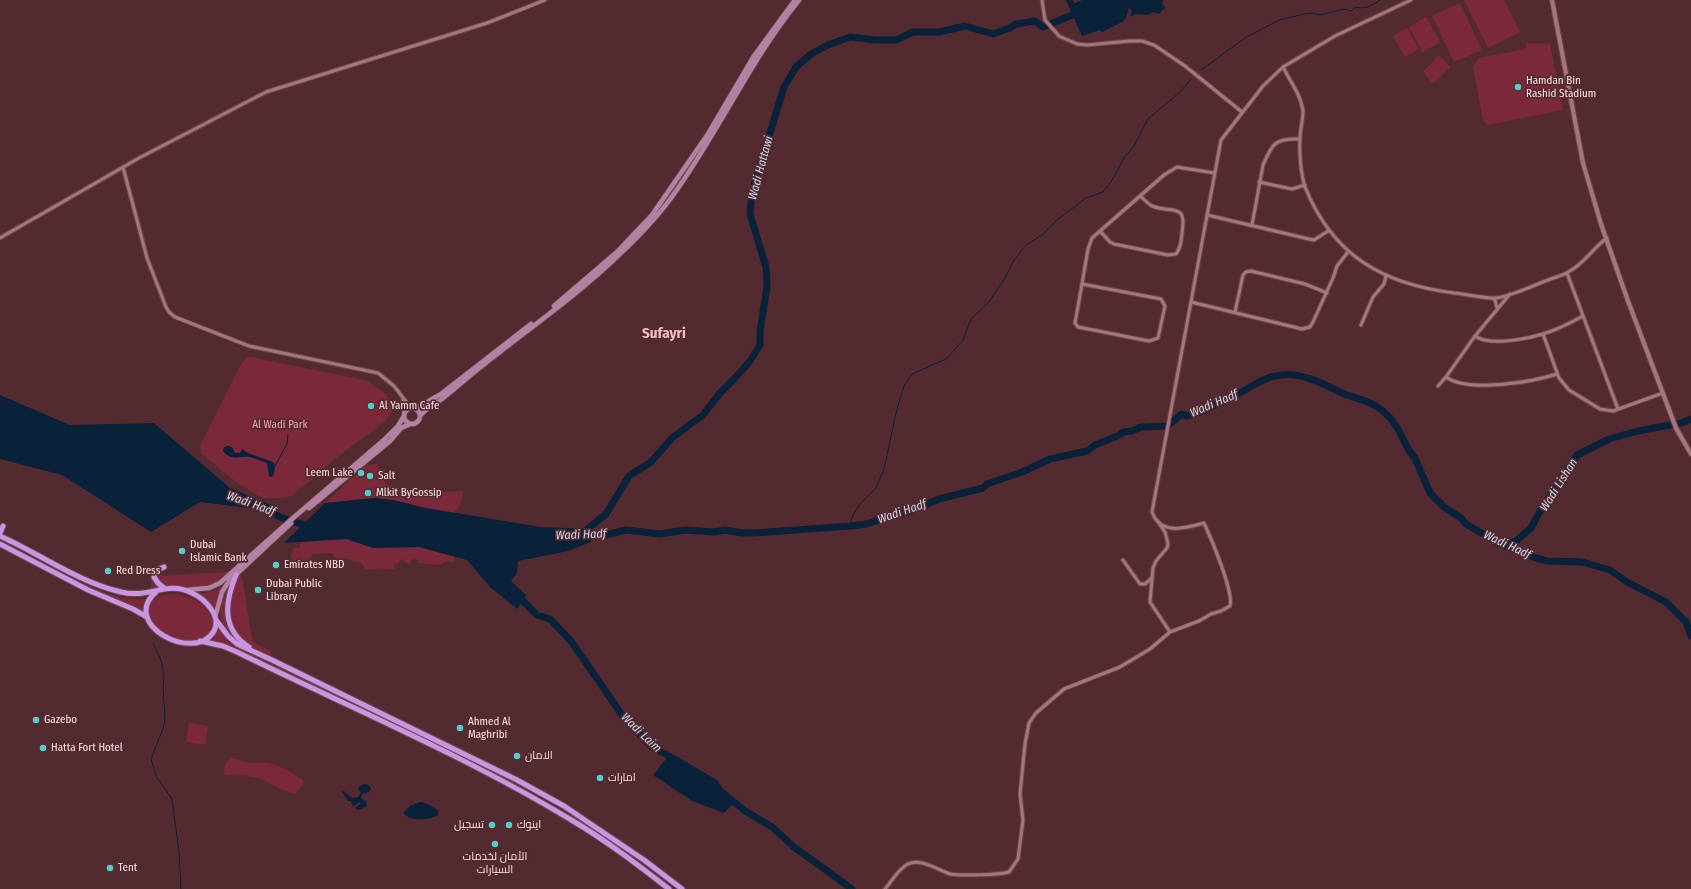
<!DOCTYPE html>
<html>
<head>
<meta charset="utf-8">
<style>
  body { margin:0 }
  canvas { display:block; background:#542a31 }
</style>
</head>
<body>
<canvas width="1691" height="889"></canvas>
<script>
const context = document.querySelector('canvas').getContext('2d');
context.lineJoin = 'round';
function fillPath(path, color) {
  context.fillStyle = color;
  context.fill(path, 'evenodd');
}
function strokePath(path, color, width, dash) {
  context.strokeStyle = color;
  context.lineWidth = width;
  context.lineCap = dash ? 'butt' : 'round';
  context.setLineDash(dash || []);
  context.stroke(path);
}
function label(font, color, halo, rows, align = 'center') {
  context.font = font + ' "Fira Sans Condensed",Cairo,sans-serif';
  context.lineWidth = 3.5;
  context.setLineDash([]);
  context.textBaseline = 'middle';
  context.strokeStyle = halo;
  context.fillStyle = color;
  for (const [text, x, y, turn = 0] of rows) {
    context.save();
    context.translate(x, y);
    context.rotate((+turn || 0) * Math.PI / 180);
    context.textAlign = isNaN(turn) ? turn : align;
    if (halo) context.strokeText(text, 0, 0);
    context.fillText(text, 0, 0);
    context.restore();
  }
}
fillPath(new Path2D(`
  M 1464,0 L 1504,0 L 1520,32 L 1488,48 Z
  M 1460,3 L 1482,50 L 1454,62 L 1432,16 Z
  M 1426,17 L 1440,42 L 1423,52 L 1409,27 Z
  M 1407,28 L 1419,49 L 1405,57 L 1393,36 Z
  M 1526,43 L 1550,44 L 1563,110 L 1488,125 L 1483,120 L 1473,66 L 1479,58 L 1526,49 Z
  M 1439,55 L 1450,67 L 1433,84 L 1423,72 Z
  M 250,357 L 365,380 L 386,394 L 392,403 L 392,410 L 389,417 L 379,426 L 332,461 L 311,480 L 291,496 L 281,498 L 264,498 L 253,493 L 235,481 L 201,453 L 200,446 L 241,364 L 245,359 Z
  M 377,464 C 380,472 381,480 389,485 C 400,494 447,492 463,491 L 461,504 L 453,513 L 426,508 L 393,500 L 375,498 L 325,503 L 366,465 Z
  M 346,539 L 373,548 L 419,547 L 455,557 L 453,562 L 446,561 L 441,565 L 419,563 L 419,560 L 412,559 L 410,564 L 405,563 L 404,560 L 400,559 L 399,563 L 394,564 L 395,569 L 385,569 L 382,568 L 365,570 L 363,564 L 345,558 L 340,564 L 335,562 L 336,558 L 331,553 L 313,554 L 302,568 L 295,564 L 290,555 L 294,548 L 299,548 L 301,542 Z
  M 228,572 L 229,574 L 210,586 L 200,587 L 166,585 L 151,589 L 151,576 L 156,577 L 162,573 L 162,576 Z
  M 239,575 L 242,577 L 252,639 L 254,643 L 271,651 L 269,656 C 242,644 212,634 223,598 C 226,589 231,579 239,575 Z
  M 80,582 C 100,591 124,602 146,599 L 143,604 L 142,613 L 82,584 Z
  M 224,586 L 216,603 L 216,610 L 205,599 L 197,594 L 211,592 Z
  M 173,594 C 184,595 195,598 204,606 C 208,611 213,618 213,625 C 210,656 144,637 149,609 C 151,597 162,595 173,594 Z
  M 219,628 L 226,639 L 231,644 L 289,672 L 288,674 L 228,646 L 211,642 L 217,634 Z
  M 189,723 L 208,726 L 205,745 L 186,742 Z
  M 232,758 L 249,763 L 266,763 L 273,764 L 287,770 L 303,780 L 302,785 L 295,794 C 282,791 273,784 261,779 C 251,775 234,774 224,775 L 225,763 Z`), '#7b293a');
fillPath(new Path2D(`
  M 1066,0 L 1072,0 L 1075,3 L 1082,0 L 1163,0 L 1162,4 L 1166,8 L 1161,11 L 1160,14 L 1153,12 L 1148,15 L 1136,14 L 1130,17 L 1132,11 L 1129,8 L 1126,18 L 1122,22 L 1102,32 L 1100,30 L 1082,36 Z
  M 0,395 L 70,425 L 154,423 L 230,488 L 271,505 L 264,510 L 200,502 L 151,532 L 62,475 L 0,459 Z
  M 228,446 L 232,447 L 235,453 L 240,453 L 242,449 L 248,453 L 273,462 C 276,465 275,474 272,477 L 269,476 L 267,463 C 261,461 255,458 249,457 C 239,456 230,461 223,451 L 224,447 Z
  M 375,498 L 393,500 L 426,508 L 540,527 L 569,528 L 590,531 L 591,542 L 568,551 L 518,561 L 517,573 L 511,581 L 526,595 L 517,609 L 490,587 L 467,560 L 419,547 L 373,548 L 346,539 L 284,543 L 325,503 Z
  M 671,753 L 717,780 L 733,804 L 724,813 L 692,801 L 653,775 Z
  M 366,784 L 370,786 L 371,789 L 369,792 L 362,794 L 361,798 L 366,801 L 367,806 L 359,810 L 356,809 L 355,807 L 361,804 L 359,802 L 354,806 L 352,805 L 351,801 L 348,801 L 342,792 L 344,791 L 352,798 L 358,797 L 361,793 L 358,789 L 360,785 Z
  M 420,802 L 426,803 L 438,810 L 438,815 C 429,820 413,822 404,814 L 404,812 L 410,806 Z`), '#092139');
strokePath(new Path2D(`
  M 1201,70 L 1245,38 L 1279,20 L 1309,13 L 1321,15 L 1343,9 L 1351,11 L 1356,7 C 1365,10 1373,5 1380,0
  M 275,466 L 287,444 L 288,434
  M 850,526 L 852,517 L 860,504 L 876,488 L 884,469 L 896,413 L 904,386 L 912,374 L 946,359 L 963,340 L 971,319 L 989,302 L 1005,278 L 1014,260 L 1026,245 L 1042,235 L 1057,220 L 1086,198 L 1103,192 L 1111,182 L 1125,156 L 1133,148 L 1148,119 L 1181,91 L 1191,79
  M 153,643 L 161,660 L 164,676 L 163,688 L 165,717 L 164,726 L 151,759 L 156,776 L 172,799 L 179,852 L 181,889`), '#092139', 1);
strokePath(new Path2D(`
  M 258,505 L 282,518 L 311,527
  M 580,535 L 606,514 L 629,476 L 651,462 L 672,438 L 703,415 L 720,393 L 734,379 L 750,361 L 760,345 L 760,331 L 767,287 L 766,267 L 750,214 L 752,192 L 784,87 L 796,67 L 811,54 L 828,45 L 850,37 L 875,40 L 896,40 L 913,32 L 939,32 L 965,26 L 993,34 L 1010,28 L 1016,24 L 1035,21 L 1043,27 L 1080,12
  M 582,535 L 602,536 L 626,530 L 660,534 L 685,530 L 714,532 L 725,530 L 742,533 L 754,533 L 850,526 L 867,524 L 890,516 L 911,511 L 939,499 L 983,488 L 987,484 L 1022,472 L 1050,459 L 1087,451 L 1095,445 L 1120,435 L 1123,432 L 1132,431 L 1141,427 L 1167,426 L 1182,414 L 1187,416 C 1207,411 1226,400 1245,390 C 1256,384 1268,376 1281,375 C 1301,372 1324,384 1342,393 C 1357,399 1373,401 1385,413 C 1401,426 1403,446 1415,458 L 1430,493 L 1444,507 L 1461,518 L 1466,524 L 1500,544 L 1536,558 L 1547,561 L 1582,562 L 1610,570 L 1627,582 L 1666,602 L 1686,622 L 1691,636
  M 1504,545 L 1516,541 L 1531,528 L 1539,513 L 1577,455 L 1609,439 L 1638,431 L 1681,423 L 1691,419
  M 516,594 L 537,615 L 550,619 L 571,641 L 624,718 L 652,747 L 667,755 L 675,762
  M 723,793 L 745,811 L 772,827 L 794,847 L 852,889`), '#092139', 7);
const minor = new Path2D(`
  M 1042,0 L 1045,20 L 1059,36 L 1077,44 L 1087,45 L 1130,41 L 1142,41 L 1154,45 L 1185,66 L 1242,112
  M 1283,67 C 1290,81 1301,95 1303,111 C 1303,120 1300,130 1300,139 C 1299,152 1301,175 1305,187 C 1333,256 1383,284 1454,293 C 1466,294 1486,299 1497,298 C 1514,295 1532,286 1548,280 C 1555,277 1562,276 1568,272 C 1583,265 1593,248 1607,238
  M 123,167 L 147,258 L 166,307 L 169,312 L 175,317 L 249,346 L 378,373 L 394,386 L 411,408
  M 1259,182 L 1292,189 L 1305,185
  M 1207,215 L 1309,239 L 1314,240 L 1328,231
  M 1252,225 L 1263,165 C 1273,143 1275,138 1300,139
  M 1100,231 L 1110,242 L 1114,244 L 1168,255 L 1176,254 C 1181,248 1181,241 1182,233 C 1187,202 1173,214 1152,206 C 1148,204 1144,199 1140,196
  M 0,238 L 139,158 L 266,92 L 487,23 L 545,0
  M 1567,273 L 1618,409
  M 1082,284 L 1161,299 L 1165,306 L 1158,338 L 1149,341 L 1078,327 L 1075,323 Z
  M 1082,284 L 1088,249 L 1092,238 L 1164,175 L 1177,167 L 1214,173
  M 1492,298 L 1495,300 L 1497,308
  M 1191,302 L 1302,329 L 1310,327 L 1313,322 L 1333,278 L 1337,266 L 1348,252
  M 1235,312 L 1243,275 L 1246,272 L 1251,271 L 1305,284 L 1327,293
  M 1361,325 L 1373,297 L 1384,284 L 1386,276
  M 1543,334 L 1559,378 L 1569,390 L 1600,409 L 1613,411 L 1663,393
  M 1475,336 L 1510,294
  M 1446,377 L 1475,336 C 1490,347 1532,338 1549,332 C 1561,328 1572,322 1583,316
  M 1438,386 L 1446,377 C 1468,393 1532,382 1557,374
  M 403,399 L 404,414
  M 1159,523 L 1165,532 L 1168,544 L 1167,548 L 1156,561 L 1153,568 L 1150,602 L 1170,632
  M 1123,560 L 1140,584 L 1145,584 L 1152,578
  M 885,889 C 892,881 899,868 908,864 C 921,858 938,870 950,874 C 961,876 998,875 1009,872 L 1018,859 L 1023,820 L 1020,794 L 1025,744 L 1029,723 L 1036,713 L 1064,689 L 1120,667 L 1150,649 L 1170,632 L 1199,621 L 1211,614 L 1221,611 L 1230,606 C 1234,592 1211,538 1204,523 C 1186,528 1161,536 1152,512 L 1221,140 L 1263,86 L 1283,67 L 1335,36 L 1411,0`);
const tertiary = new Path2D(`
  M 1552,0 L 1583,163 L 1601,224 L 1628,301 L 1676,428 L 1691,454`);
const secondary = new Path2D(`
  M 554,306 L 617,252 L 652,215 L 708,134 L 754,56 L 795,0
  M404 416a8 8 0 1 1 16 0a8 8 0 1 1-16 0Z
  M 415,409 L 441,394 L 531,324
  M 420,416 C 425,409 432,406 439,401 C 446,396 453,390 460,384 C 513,339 572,301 622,252 C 642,233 661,213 676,191 C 720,129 751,59 799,0
  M 309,508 L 390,441 L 401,428 L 410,424
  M 185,590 L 209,588 L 220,583 L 292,519 L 384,440 L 398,426 L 404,416
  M 215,617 L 222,592 L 229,581 L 291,523`);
const trunk = new Path2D(`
  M 0,533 L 3,526
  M 0,536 C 40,554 78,582 121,592 C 150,599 166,580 192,593 C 205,599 222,616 214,631 C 195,664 119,624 156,592
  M 0,544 L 88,590 L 133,609 L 147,617
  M 236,575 C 225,602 221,629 249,647
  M 164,588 L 158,583 L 154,577 L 157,570 L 164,567
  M 216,620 L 228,636 L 237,644 L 272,660 L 517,780 L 564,806 L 644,860 L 682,889
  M 200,641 L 223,646 L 237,652 C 349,707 466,756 573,821 C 607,841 638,865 669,889`);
strokePath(minor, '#6b474d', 5);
strokePath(tertiary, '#6b474d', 6);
strokePath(secondary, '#6b474d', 6);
strokePath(trunk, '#6b474d', 7);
strokePath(minor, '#a5757b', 3);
strokePath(tertiary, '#a5757b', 4);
strokePath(secondary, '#b381a1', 4.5);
strokePath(trunk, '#ca94e0', 5);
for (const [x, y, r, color] of [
  [1518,87,4,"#54cdc8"],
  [371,406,4,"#54cdc8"],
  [361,473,4,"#54cdc8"],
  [370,476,4,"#54cdc8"],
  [368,493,4,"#54cdc8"],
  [182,551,4,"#54cdc8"],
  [276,565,4,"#54cdc8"],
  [108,571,4,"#54cdc8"],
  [258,590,4,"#54cdc8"],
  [36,720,4,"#54cdc8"],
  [460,728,4,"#54cdc8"],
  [43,748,4,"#54cdc8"],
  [517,756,4,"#54cdc8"],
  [600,778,4,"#54cdc8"],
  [492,825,4,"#54cdc8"],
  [509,825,4,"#54cdc8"],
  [495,844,4,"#54cdc8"],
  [110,868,4,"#54cdc8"]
]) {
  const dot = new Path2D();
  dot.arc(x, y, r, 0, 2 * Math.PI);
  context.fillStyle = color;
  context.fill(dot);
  strokePath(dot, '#542a31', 1.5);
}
label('11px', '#fee2e4', '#542a31', [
  ["Hamdan Bin",1526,81],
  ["Rashid Stadium",1526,94],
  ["Al Yamm Cafe",379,406],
  ["Leem Lake",353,473,"right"],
  ["Salt",378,476],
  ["Mlkit ByGossip",376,493],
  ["Dubai",190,545],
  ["Islamic Bank",190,558],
  ["Emirates NBD",284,565],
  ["Red Dress",116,571],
  ["Dubai Public",266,584],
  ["Library",266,597],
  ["Gazebo",44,720],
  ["Ahmed Al",468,722],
  ["Maghribi",468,735],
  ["Hatta Fort Hotel",51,748],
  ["الامان",525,756],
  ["امارات",608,778],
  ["تسجيل",484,825,"right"],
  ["اينوك",517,825],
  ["الأمان لخدمات",495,857,"center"],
  ["السيارات",495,870,"center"],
  ["Tent",118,868]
], 'left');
label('11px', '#f7a4af', '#542a31', [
  ["Al Wadi Park",280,425]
]);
label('italic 12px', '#c8d9ed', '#542a31', [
  ["Wadi Hattawi",761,168,-75],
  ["Wadi Hadf",1214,404,-23],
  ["Wadi Lishan",1559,485,-58],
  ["Wadi Hadf",251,504,20],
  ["Wadi Hadf",902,512,-19],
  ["Wadi Hadf",581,535,-2],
  ["Wadi Hadf",1507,545,25],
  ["Wadi Laim",641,733,44]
]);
label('bold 15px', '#f0bbc1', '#542a31', [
  ["Sufayri",664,334]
]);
</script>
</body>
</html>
